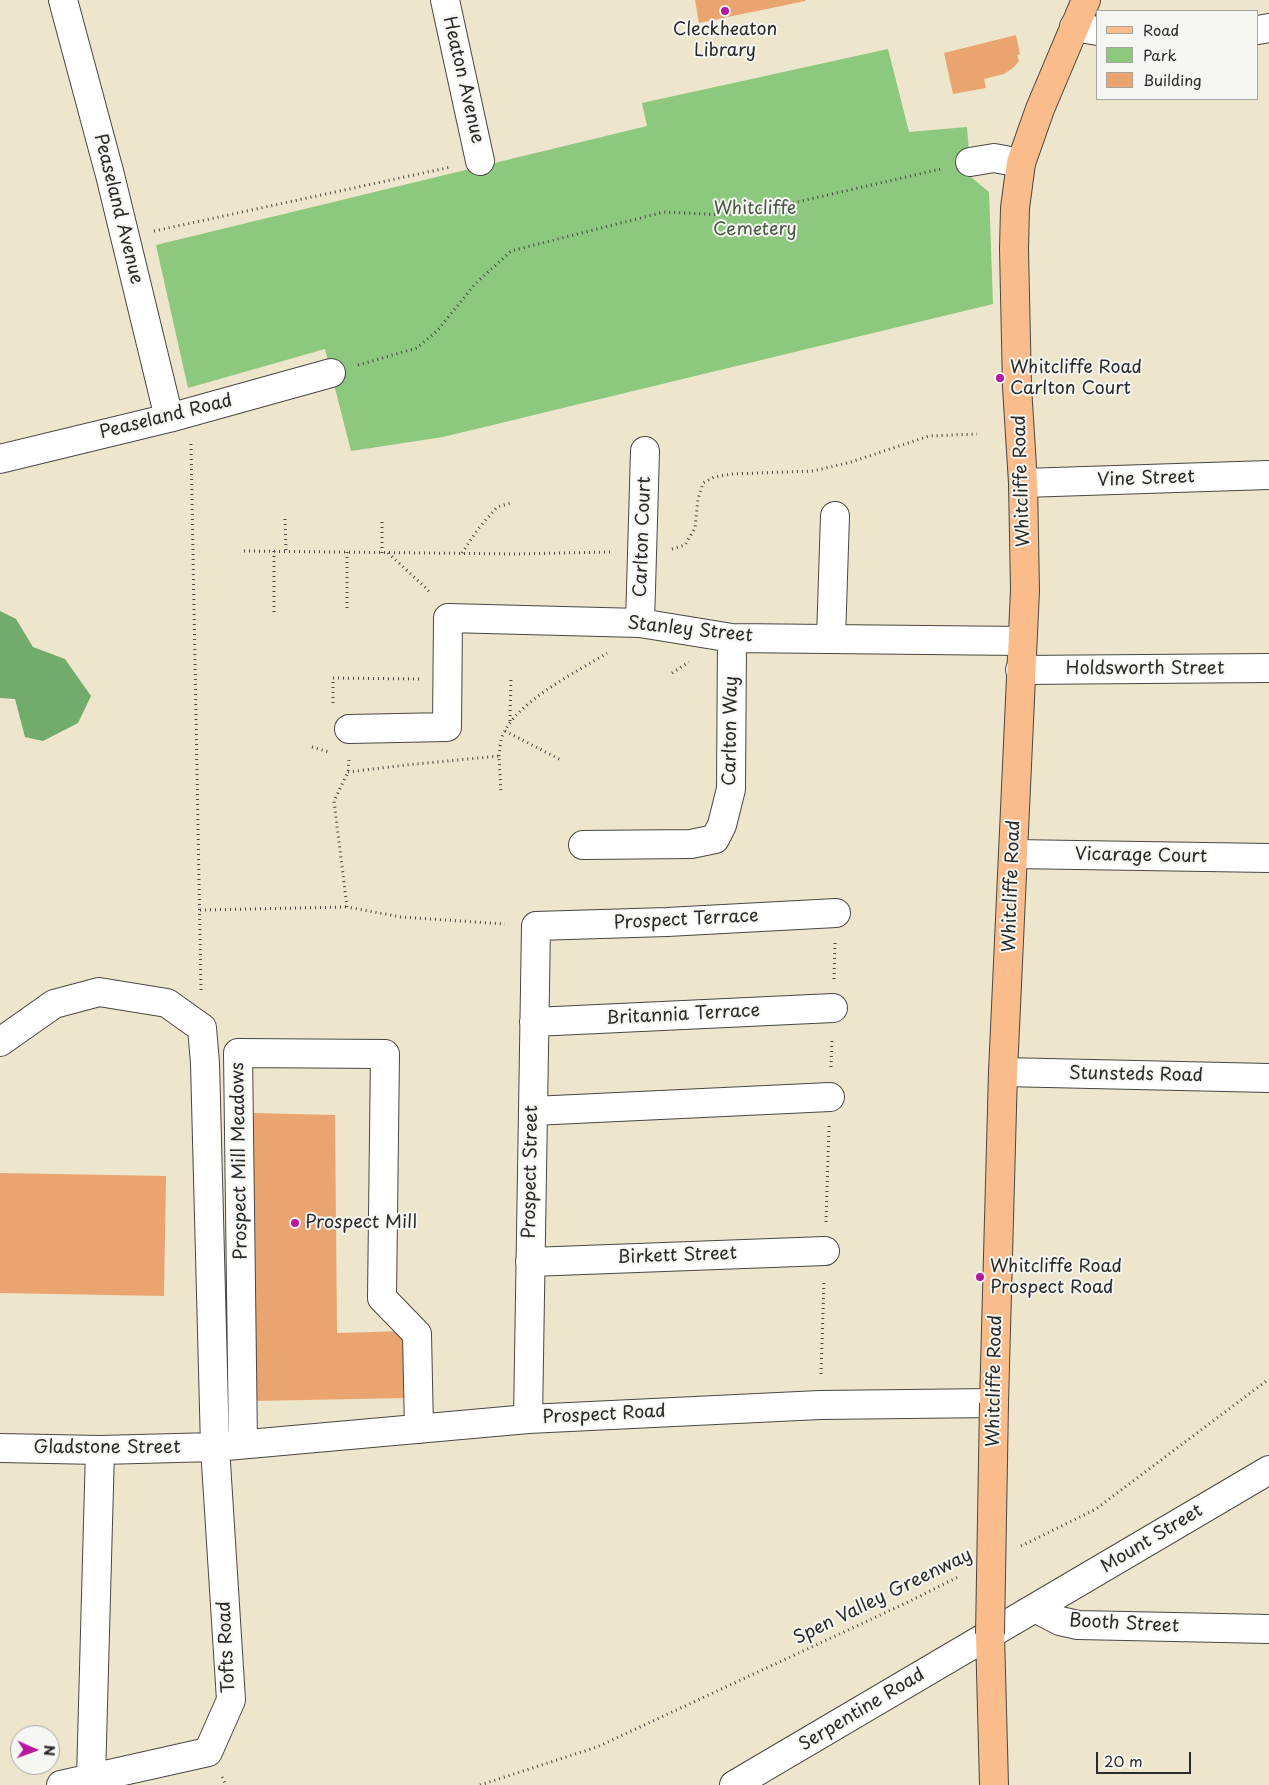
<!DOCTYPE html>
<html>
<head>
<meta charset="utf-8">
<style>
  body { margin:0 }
  #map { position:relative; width:1269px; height:1785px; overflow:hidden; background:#ede6cc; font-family:"Playpen Sans",sans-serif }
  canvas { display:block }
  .legend { position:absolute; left:1096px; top:10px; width:162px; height:90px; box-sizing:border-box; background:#f6f6f2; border:1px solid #a5a5a2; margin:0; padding:6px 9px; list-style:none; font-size:15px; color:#2b2b2b }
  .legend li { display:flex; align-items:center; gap:10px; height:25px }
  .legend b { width:25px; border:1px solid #a5a5a2 }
  .north { position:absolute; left:10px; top:1725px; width:50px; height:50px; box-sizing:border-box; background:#f6f6f2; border:1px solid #a5a5a2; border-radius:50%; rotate:92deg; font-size:14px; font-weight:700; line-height:20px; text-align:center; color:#2b2b2b }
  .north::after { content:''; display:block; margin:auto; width:18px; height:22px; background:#b5179e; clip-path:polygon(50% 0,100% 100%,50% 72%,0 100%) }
  .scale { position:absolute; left:1096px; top:1752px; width:95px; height:22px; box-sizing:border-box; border:2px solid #2b2b2b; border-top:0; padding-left:6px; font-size:15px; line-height:18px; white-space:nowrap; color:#2b2b2b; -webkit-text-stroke:4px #f6f6f2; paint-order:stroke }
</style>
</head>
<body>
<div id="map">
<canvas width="1269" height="1785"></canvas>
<ul class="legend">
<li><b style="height:6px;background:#f9bc8a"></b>Road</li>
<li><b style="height:14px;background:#8cc87d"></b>Park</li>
<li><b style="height:14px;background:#eaa470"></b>Building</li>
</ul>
<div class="north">N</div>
<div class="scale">20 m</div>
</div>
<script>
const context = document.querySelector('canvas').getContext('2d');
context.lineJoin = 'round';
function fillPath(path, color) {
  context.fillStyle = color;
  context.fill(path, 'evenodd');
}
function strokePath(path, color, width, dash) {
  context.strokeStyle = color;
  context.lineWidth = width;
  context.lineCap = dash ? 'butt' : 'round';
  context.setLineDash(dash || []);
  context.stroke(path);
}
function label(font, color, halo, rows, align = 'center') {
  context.font = font + ' "Playpen Sans",sans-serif';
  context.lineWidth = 4;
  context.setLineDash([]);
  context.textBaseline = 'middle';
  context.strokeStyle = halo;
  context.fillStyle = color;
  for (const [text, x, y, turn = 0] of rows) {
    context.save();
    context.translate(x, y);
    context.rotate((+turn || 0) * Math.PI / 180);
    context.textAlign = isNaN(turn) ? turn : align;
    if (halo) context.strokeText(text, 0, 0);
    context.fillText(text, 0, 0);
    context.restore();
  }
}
fillPath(new Path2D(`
  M 888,49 L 909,132 L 967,127 L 971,177 L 989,192 L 993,304 L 443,437 L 351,451 L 325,349 L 188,388 L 156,245 L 647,126 L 642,103 Z`), '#8cc87d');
fillPath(new Path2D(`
  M 0,611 L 16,619 L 33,647 L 65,659 L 91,696 L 78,723 L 43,741 L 25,737 L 15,699 L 0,698 Z`), '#71ac6c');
fillPath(new Path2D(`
  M 695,0 L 805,0 L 805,1 L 699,23 Z
  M 1016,35 L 1020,54 L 1017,55 L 1019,61 L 1014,67 L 1004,74 L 984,79 L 986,88 L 953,94 L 944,53 Z
  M 253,1113 L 335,1115 L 337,1333 L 405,1331 L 407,1398 L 253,1401 Z
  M 0,1173 L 166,1176 L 164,1296 L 0,1293 Z`), '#eaa470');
const minor = new Path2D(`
  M 63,0 L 110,175 L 169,418
  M 445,0 L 480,161
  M 1074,27 L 1098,31
  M 1258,30 L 1269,28
  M 970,162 L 994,158 L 1021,163
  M 0,459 L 169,418 L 331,373
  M 1023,483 L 1269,475
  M 640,623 L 645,451
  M 831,639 L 835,516
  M 1020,670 L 1269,668
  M 349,729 L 447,727 L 448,618 L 640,623 L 732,638 L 1022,641
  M 583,845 L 691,844 L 715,839 L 722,825 L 731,789 L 732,638
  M 1013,854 L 1269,858
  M 534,1022 L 833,1008
  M 0,1042 L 54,1004 L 99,992 L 167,1003 L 202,1028 L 205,1063 L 215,1447 L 231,1700 L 208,1752 L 61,1785
  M 1003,1072 L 1269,1078
  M 533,1111 L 830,1097
  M 530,1262 L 825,1251
  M 528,1419 L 536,926 L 667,922 L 836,913
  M 243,1444 L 238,1053 L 385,1054 L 382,1298 L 417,1334 L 419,1429
  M 0,1448 L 100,1450 L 215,1447 L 528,1419 L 820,1405 L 994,1403
  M 1035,1608 L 1060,1621 L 1078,1625 L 1269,1629
  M 91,1778 L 100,1450
  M 734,1785 L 1269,1470`);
const major = new Path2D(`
  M 994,1403 L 1003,1072 L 1025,590 L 1023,483 L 1017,387 L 1014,249 L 1015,208 L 1021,163 L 1040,109 L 1086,0
  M 990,1634 L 994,1785`);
strokePath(minor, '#484743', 30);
strokePath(major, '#484743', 30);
strokePath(new Path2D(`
  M 154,231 L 451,167
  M 358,365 L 417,348 L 438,330 L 475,284 L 511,251 L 664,212 L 724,215 L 771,208 L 941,169
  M 191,444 L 201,990
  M 285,519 L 286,551
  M 382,522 L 382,553
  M 672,549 L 685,545 L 695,528 L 698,499 L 703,483 L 714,477 L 731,474 L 813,471 L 851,462 L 929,436 L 977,434
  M 244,551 L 514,554 L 611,552
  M 274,551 L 274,612
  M 347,552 L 347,611
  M 388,553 L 426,588 L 431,594
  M 462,553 L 478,529 L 497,507 L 511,503
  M 672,673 L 689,662
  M 333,703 L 333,678 L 419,679
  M 510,721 L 511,678
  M 505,731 L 561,760
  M 312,747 L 329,752
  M 499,756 C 500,750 500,743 502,737 C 515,702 577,672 607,653
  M 349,760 L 348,772 L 334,801 L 347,907 L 401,917 L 505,924
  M 348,772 L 406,765 L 499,756 L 501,793
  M 200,910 L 347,907
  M 834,979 L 835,943
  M 831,1067 L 832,1038
  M 826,1222 L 829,1126
  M 821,1374 L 824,1281
  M 1021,1546 L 1096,1509 L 1269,1379
  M 222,1777 L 226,1785
  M 480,1785 L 597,1747 L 906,1603 L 960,1576`), '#484743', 3, [1, 4]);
strokePath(minor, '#fff', 28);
strokePath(major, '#f9bc8a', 28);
const majorBridge = new Path2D(`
  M 990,1634 L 994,1403`);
strokePath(majorBridge, '#484743', 30, []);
strokePath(majorBridge, '#f9bc8a', 28);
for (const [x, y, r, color] of [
  [725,11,5,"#b5179e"],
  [1000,378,5,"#b5179e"],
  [295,1223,5,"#b5179e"],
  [980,1277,5,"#b5179e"]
]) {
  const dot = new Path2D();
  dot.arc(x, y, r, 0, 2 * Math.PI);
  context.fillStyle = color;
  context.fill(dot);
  strokePath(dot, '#f6f6f2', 2);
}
label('18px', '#2b2b2b', '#f6f6f2', [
  ["Cleckheaton",725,30,"center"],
  ["Library",725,51,"center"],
  ["Whitcliffe Road",1010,368],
  ["Carlton Court",1010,389],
  ["Prospect Mill",305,1223],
  ["Whitcliffe Road",990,1267],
  ["Prospect Road",990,1288]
], 'left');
label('18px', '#2b2b2b', '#f6f6f2', [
  ["Heaton Avenue",463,80,77],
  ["Peaseland Avenue",118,209,76],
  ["Peaseland Road",166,417,-14],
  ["Vine Street",1146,479,-2],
  ["Whitcliffe Road",1022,481,-92],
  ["Carlton Court",643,537,-88],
  ["Stanley Street",690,630,6],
  ["Holdsworth Street",1145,669],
  ["Carlton Way",731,731,-89],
  ["Vicarage Court",1141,856,1],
  ["Whitcliffe Road",1012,886,-88],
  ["Prospect Terrace",686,920,-3],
  ["Britannia Terrace",683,1015,-3],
  ["Stunsteds Road",1136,1075,1],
  ["Prospect Mill Meadows",240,1161,-91],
  ["Prospect Street",531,1172,-89],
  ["Birkett Street",677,1256,-2],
  ["Whitcliffe Road",995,1381,-89],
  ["Prospect Road",604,1415,-3],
  ["Gladstone Street",107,1448],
  ["Mount Street",1152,1539,-31],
  ["Spen Valley Greenway",883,1597,-26],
  ["Booth Street",1124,1624,3],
  ["Tofts Road",227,1647,-93],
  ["Serpentine Road",862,1710,-31]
]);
label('18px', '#485a44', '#f6f6f2', [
  ["Whitcliffe",755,209],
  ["Cemetery",755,230]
]);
</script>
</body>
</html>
